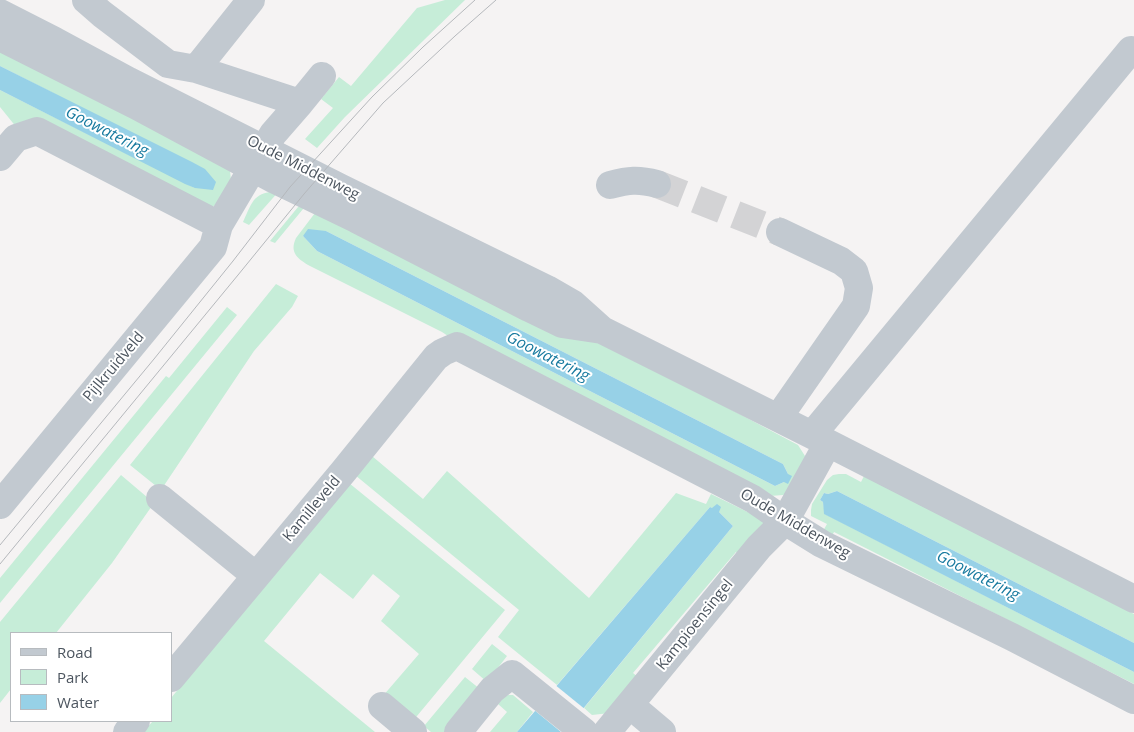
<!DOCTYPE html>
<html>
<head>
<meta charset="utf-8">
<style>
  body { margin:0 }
  #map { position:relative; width:1134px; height:732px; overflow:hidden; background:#f5f3f3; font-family:"Open Sans",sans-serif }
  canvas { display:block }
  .legend { position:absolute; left:10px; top:632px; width:162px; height:90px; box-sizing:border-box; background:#fff; border:1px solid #b7bbbf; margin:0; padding:6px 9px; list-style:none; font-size:15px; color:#4c555f }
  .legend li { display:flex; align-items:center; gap:10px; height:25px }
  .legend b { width:25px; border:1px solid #b7bbbf }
</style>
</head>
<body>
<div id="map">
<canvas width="1134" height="732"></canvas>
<ul class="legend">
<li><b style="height:6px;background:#c2c9d0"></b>Road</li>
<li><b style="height:14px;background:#c6edd8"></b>Park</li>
<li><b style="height:14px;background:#97d1e7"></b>Water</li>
</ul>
</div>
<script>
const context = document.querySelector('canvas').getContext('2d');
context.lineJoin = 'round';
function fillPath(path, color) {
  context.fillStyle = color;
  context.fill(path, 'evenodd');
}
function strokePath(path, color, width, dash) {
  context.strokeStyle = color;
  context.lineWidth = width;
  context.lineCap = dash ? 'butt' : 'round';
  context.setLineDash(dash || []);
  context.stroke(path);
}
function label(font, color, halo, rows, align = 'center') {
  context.font = font + ' "Open Sans",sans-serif';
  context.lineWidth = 4;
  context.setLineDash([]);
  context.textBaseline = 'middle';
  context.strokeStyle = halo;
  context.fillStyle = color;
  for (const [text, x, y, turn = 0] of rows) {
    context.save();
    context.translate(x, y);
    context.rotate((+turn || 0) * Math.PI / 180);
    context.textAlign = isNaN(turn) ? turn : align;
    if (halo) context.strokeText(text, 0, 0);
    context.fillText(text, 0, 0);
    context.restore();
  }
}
fillPath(new Path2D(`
  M 445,0 L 465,0 L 345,117 L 317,148 L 305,139 L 333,108 L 321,99 L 339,77 L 351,86 L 417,8 Z
  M 0,48 L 230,170 L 231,181 L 219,203 L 210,208 L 17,128 L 0,107 L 0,90 L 195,188 L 53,93 L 0,66 Z
  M 280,190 L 249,225 L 243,222 C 254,198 253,194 280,190 Z
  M 303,201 L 308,203 L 275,243 L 270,241 Z
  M 318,209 L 598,339 L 798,445 L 805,456 L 803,470 L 791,492 L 783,495 L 770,496 L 454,340 L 442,332 L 310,266 C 298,259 289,253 296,238 ZM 326,231 L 783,464 L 788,474 L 784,482 L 775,486 L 317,251 L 303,236 Z
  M 276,284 L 298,296 L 292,307 L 254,351 L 161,490 L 130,465 Z
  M 227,307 L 237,315 L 0,603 L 0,578 L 166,376 L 169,378 Z
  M 372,456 L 423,499 L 447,471 L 589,598 L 676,493 L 706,504 L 711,494 L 764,520 L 763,527 L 741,556 L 736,552 L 633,673 L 639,678 L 610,713 L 592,715 L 584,708 L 733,526 L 719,512 L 710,507 L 557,685 L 498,637 L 519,610 L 355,475 Z
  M 839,474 L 846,474 L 861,482 L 864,476 L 1134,614 L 1134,643 L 837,491 L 828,494 L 824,493 L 820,500 L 823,502 L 825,514 L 1134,672 L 1134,684 L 834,532 L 832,536 L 823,531 L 827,524 L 811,516 L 811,510 L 812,504 L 827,480 L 833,475 Z
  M 121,475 L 154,503 L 112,563 L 56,633 L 11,633 L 11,689 L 0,703 L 0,622 Z
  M 349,483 L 505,610 L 412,722 L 382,697 L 419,654 L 381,621 L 400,596 L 373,574 L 353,599 L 320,573 L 264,641 L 375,732 L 143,732 L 153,721 L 171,721 L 171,698 Z
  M 492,644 L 507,656 L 487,682 L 472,669 Z
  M 465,677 L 480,689 L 445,732 L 431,732 L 424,726 Z
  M 508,695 L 513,695 L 533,712 L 517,732 L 490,732 L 507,712 L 498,704 L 502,698 Z`), '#c6edd8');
fillPath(new Path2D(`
  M 0,66 L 192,162 L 205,169 L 216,182 L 213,190 L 195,188 L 185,184 L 0,90 Z
  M 308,229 L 326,231 L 783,464 L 788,474 L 792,476 L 788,484 L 784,482 L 775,486 L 317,251 L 303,236 Z
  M 837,491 L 1134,643 L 1134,672 L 824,514 L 823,502 L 820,500 L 824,493 L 828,494 Z
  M 717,504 L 721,507 L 719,512 L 733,526 L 564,732 L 517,732 L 710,507 L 712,508 Z`), '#97d1e7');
fillPath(new Path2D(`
  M 554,684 L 586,710 L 568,732 L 561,732 L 533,709 Z`), '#f5f3f3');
strokePath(new Path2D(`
  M 657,184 L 780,232`), '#d3d3d5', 28, [28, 14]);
strokePath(new Path2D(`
  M 0,13 L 55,41 L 129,81 L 341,188 L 547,289 L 573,304 L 602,330 L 828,443 L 1134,599
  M 0,37 L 135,105 L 273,179 L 356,219 L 529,308 L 562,324 L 602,330
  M 196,69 L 251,0
  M 300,103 L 322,76
  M 0,157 L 16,138 L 37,131 L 219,225
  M 610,185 C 629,180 638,179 657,184
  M 778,418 L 856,306 L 859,288 L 854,271 L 841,261 L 780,232
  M 812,435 L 1131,50 L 1134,52
  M 160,498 L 256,576
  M 0,505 L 213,247 L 219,225 L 264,149 L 273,134 L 300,103 L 196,69 L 168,64 L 102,14 L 86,0
  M 171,678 L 343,472 L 436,357 L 443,352 L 457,346 L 753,499 L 785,521 L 822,544 L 1012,637 L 1134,700
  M 630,705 L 662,732
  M 382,706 L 413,732
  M 127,732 L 136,721
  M 458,732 L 492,690 L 512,674 L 584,732
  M 607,732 L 759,547 L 785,521 L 828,443`), '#c2c9d0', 28);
strokePath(new Path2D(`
  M 0,545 L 154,359 L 233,261 L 290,187 L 372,97 L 423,47 L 475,0
  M 0,564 L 238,275 L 304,194 L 383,103 L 455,36 L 496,0`), '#b5b8bc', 1);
label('15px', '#4c555f', '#fff', [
  ["Oude Middenweg",303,168,27],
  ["Pijlkruidveld",114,367,-50],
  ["Kamilleveld",312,509,-50],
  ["Oude Middenweg",795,524,30],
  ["Kampioensingel",695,625,-51]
]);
label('italic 16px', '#187a9f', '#fff', [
  ["Goowatering",107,132,27],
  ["Goowatering",548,357,27],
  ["Goowatering",978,576,27]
]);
</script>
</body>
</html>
